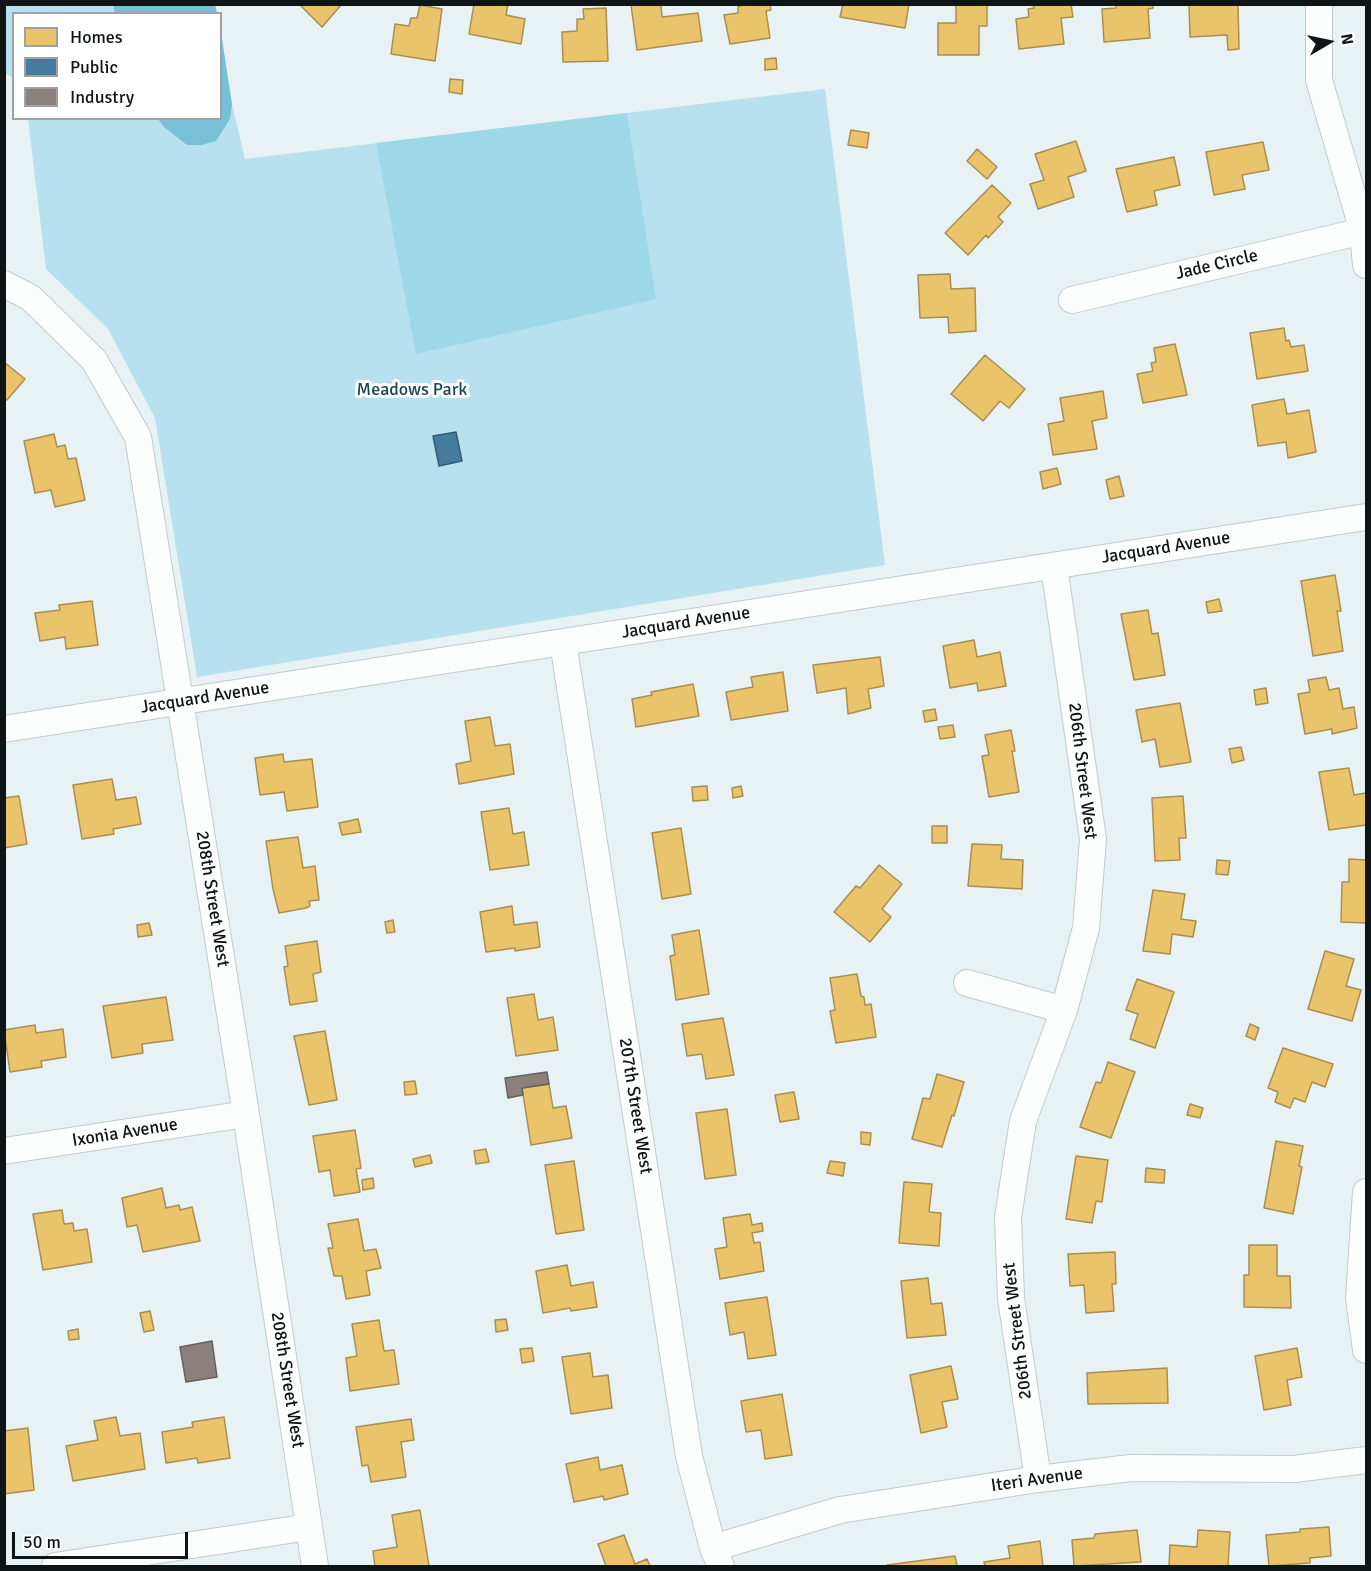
<!DOCTYPE html>
<html>
<head>
<meta charset="utf-8">
<style>
  body { margin:0 }
  #map { position:relative; width:1371px; height:1571px; overflow:hidden; background:#e8f1f4; font-family:Signika,sans-serif }
  canvas { display:block }
  .frame { position:absolute; inset:0; border:6px solid #0f1416; pointer-events:none }
  .legend { position:absolute; left:12px; top:12px; width:210px; height:108px; box-sizing:border-box; background:#fff; border:2px solid #9fa1a2; margin:0; padding:8px 10px; list-style:none; font-size:18px; color:#0f1416 }
  .legend li { display:flex; align-items:center; gap:12px; height:30px }
  .legend b { width:30px; border:2px solid #9fa1a2 }
  .north { position:absolute; left:1299px; top:12px; width:60px; height:60px; -webkit-text-stroke:4px #fff; paint-order:stroke; rotate:81deg; font-size:16px; font-weight:700; line-height:24px; text-align:center; color:#0f1416 }
  .north::after { content:''; display:block; margin:auto; width:21px; height:27px; background:#0f1416; clip-path:polygon(50% 0,100% 100%,50% 72%,0 100%) }
  .scale { position:absolute; left:12px; top:1532px; width:176px; height:27px; box-sizing:border-box; border:3px solid #0f1416; border-top:0; padding-left:8px; font-size:18px; line-height:21px; white-space:nowrap; color:#0f1416; -webkit-text-stroke:4px #fff; paint-order:stroke }
</style>
</head>
<body>
<div id="map">
<canvas width="1371" height="1571"></canvas>
<div class="frame"></div>
<ul class="legend">
<li><b style="height:16px;background:#e9c46a"></b>Homes</li>
<li><b style="height:16px;background:#457b9d"></b>Public</li>
<li><b style="height:16px;background:#8a817c"></b>Industry</li>
</ul>
<div class="north">N</div>
<div class="scale">50 m</div>
</div>
<script>
const context = document.querySelector('canvas').getContext('2d');
context.lineJoin = 'round';
function fillPath(path, color) {
  context.fillStyle = color;
  context.fill(path, 'evenodd');
}
function strokePath(path, color, width, dash) {
  context.strokeStyle = color;
  context.lineWidth = width;
  context.lineCap = dash ? 'butt' : 'round';
  context.setLineDash(dash || []);
  context.stroke(path);
}
function label(font, color, halo, rows, align = 'center') {
  context.font = font + ' Signika,sans-serif';
  context.lineWidth = 6;
  context.setLineDash([]);
  context.textBaseline = 'middle';
  context.strokeStyle = halo;
  context.fillStyle = color;
  for (const [text, x, y, turn = 0] of rows) {
    context.save();
    context.translate(x, y);
    context.rotate((+turn || 0) * Math.PI / 180);
    context.textAlign = isNaN(turn) ? turn : align;
    if (halo) context.strokeText(text, 0, 0);
    context.fillText(text, 0, 0);
    context.restore();
  }
}
fillPath(new Path2D(`
  M 5,5 L 215,5 L 217,13 L 14,14 L 13,78 L 5,73 Z
  M 221,33 L 232,104 L 245,159 L 825,89 L 885,565 L 197,677 L 155,418 L 108,329 L 46,269 L 28,119 L 220,118 Z`), '#b8e1ef');
fillPath(new Path2D(`
  M 627,113 L 656,299 L 416,354 L 376,143 Z`), '#9dd7e8');
fillPath(new Path2D(`
  M 113,5 L 215,5 L 217,13 L 115,13 Z
  M 221,33 L 232,104 L 230,119 L 216,141 L 201,145 L 187,145 L 164,127 L 158,119 L 220,118 Z`), '#77c0d6');
const homes = new Path2D(`
  M 299,4 L 342,4 L 322,27 Z
  M 474,4 L 508,4 L 506,15 L 525,19 L 521,44 L 469,34 Z
  M 661,4 L 662,17 L 698,13 L 702,41 L 637,50 L 631,5 Z
  M 744,4 L 770,4 L 771,10 L 766,11 L 770,38 L 730,44 L 724,15 L 738,13 L 738,7 Z
  M 843,4 L 909,4 L 905,28 L 840,17 Z
  M 956,4 L 987,4 L 987,26 L 979,26 L 979,55 L 938,55 L 938,23 L 956,23 Z
  M 1033,4 L 1071,4 L 1073,17 L 1061,18 L 1064,44 L 1019,49 L 1016,19 L 1029,17 L 1028,9 L 1034,8 Z
  M 1116,4 L 1153,4 L 1153,8 L 1148,9 L 1150,38 L 1104,42 L 1102,9 L 1116,8 Z
  M 1189,4 L 1238,4 L 1239,49 L 1228,50 L 1227,35 L 1190,37 Z
  M 420,5 L 442,9 L 435,61 L 391,54 L 395,24 L 409,26 L 411,18 L 417,18 Z
  M 606,8 L 608,61 L 563,62 L 562,32 L 577,31 L 577,19 L 584,19 L 583,9 Z
  M 776,58 L 777,69 L 765,70 L 765,59 Z
  M 450,79 L 463,80 L 462,94 L 449,92 Z
  M 851,130 L 869,133 L 867,148 L 848,145 Z
  M 1076,141 L 1086,171 L 1068,177 L 1074,197 L 1038,209 L 1030,184 L 1044,180 L 1035,154 Z
  M 1263,142 L 1269,170 L 1242,175 L 1245,189 L 1214,195 L 1206,152 Z
  M 977,149 L 997,167 L 987,179 L 967,161 Z
  M 1174,157 L 1180,185 L 1154,191 L 1157,205 L 1127,212 L 1116,169 Z
  M 992,185 L 1011,203 L 998,217 L 1003,222 L 988,238 L 986,235 L 968,255 L 945,233 Z
  M 950,274 L 951,289 L 975,288 L 976,331 L 949,333 L 948,317 L 920,318 L 918,275 Z
  M 1284,328 L 1286,341 L 1289,340 L 1291,347 L 1304,345 L 1308,371 L 1257,379 L 1250,333 Z
  M 1175,344 L 1187,395 L 1143,403 L 1137,374 L 1153,371 L 1151,363 L 1156,362 L 1154,348 Z
  M 985,355 L 1025,389 L 1009,408 L 1000,401 L 983,421 L 951,394 Z
  M 4,362 L 25,379 L 7,400 L 4,398 Z
  M 1103,391 L 1107,418 L 1092,421 L 1097,449 L 1053,455 L 1048,424 L 1064,421 L 1060,398 Z
  M 1284,399 L 1287,414 L 1309,410 L 1316,452 L 1288,458 L 1286,442 L 1258,446 L 1252,405 Z
  M 54,434 L 57,447 L 65,445 L 68,459 L 76,458 L 85,500 L 55,507 L 51,490 L 35,493 L 24,441 Z
  M 1057,468 L 1061,484 L 1043,489 L 1040,472 Z
  M 1119,476 L 1124,496 L 1110,499 L 1106,480 Z
  M 1335,575 L 1341,611 L 1337,611 L 1343,651 L 1313,656 L 1301,581 Z
  M 1219,599 L 1222,611 L 1208,613 L 1206,602 Z
  M 92,601 L 98,645 L 66,649 L 65,637 L 40,641 L 35,613 L 60,610 L 59,605 Z
  M 1148,610 L 1152,634 L 1158,633 L 1165,675 L 1134,680 L 1121,614 Z
  M 974,640 L 977,657 L 1000,652 L 1006,686 L 978,691 L 977,683 L 950,688 L 943,646 Z
  M 880,657 L 884,686 L 868,689 L 871,708 L 848,714 L 846,688 L 817,693 L 813,665 Z
  M 783,672 L 788,711 L 731,720 L 726,692 L 753,687 L 751,677 Z
  M 1326,677 L 1329,690 L 1339,688 L 1343,709 L 1354,707 L 1357,728 L 1332,734 L 1332,729 L 1305,734 L 1298,694 L 1310,692 L 1308,680 Z
  M 693,684 L 699,716 L 636,727 L 632,699 L 652,695 L 651,692 Z
  M 1266,688 L 1268,703 L 1256,705 L 1254,690 Z
  M 1180,703 L 1191,762 L 1160,767 L 1155,739 L 1142,742 L 1136,710 Z
  M 935,709 L 937,720 L 925,722 L 923,711 Z
  M 490,717 L 495,746 L 510,744 L 514,774 L 459,784 L 456,764 L 471,761 L 465,721 Z
  M 953,725 L 955,737 L 940,739 L 938,727 Z
  M 1011,730 L 1015,751 L 1012,751 L 1019,792 L 989,797 L 982,756 L 989,755 L 985,735 Z
  M 1241,747 L 1244,760 L 1232,763 L 1229,749 Z
  M 283,754 L 284,762 L 312,759 L 318,807 L 287,811 L 284,792 L 260,795 L 255,758 Z
  M 1349,768 L 1354,795 L 1366,793 L 1366,825 L 1329,830 L 1319,772 Z
  M 112,779 L 116,800 L 136,797 L 141,824 L 113,829 L 114,834 L 82,839 L 73,785 Z
  M 707,786 L 708,800 L 693,801 L 692,787 Z
  M 741,786 L 743,796 L 733,798 L 732,788 Z
  M 19,796 L 27,844 L 4,848 L 4,798 Z
  M 1183,796 L 1186,838 L 1179,838 L 1180,860 L 1155,861 L 1152,798 Z
  M 509,808 L 513,834 L 524,832 L 529,865 L 490,870 L 481,812 Z
  M 358,819 L 361,832 L 342,835 L 339,823 Z
  M 932,826 L 947,826 L 947,843 L 932,843 Z
  M 681,828 L 691,894 L 662,899 L 652,833 Z
  M 298,837 L 303,868 L 315,866 L 319,900 L 309,901 L 310,906 L 306,908 L 279,913 L 273,889 L 266,841 Z
  M 972,844 L 1002,845 L 1001,859 L 1023,860 L 1022,889 L 968,886 Z
  M 1349,859 L 1366,860 L 1366,923 L 1341,922 L 1342,882 L 1349,882 Z
  M 1217,860 L 1230,861 L 1228,875 L 1216,874 Z
  M 879,865 L 902,884 L 882,909 L 891,917 L 870,942 L 834,912 L 856,886 L 860,888 Z
  M 1153,890 L 1185,894 L 1181,919 L 1196,921 L 1193,937 L 1172,934 L 1170,954 L 1143,951 Z
  M 512,906 L 514,925 L 537,922 L 540,947 L 515,951 L 515,948 L 486,952 L 480,912 Z
  M 393,920 L 395,932 L 387,933 L 385,922 Z
  M 149,923 L 152,935 L 138,937 L 137,925 Z
  M 699,930 L 709,994 L 676,1000 L 670,956 L 675,955 L 672,935 Z
  M 317,941 L 321,972 L 313,974 L 317,1001 L 290,1005 L 284,967 L 288,966 L 285,946 Z
  M 1325,951 L 1354,959 L 1346,986 L 1361,990 L 1352,1021 L 1308,1009 Z
  M 857,974 L 861,996 L 864,997 L 865,1005 L 871,1004 L 876,1037 L 836,1043 L 830,1011 L 835,1010 L 830,978 Z
  M 1137,979 L 1174,992 L 1155,1048 L 1130,1039 L 1138,1014 L 1126,1010 Z
  M 534,994 L 538,1020 L 553,1017 L 558,1050 L 516,1056 L 507,998 Z
  M 166,997 L 173,1040 L 142,1044 L 143,1053 L 112,1058 L 103,1006 Z
  M 723,1018 L 734,1075 L 706,1079 L 702,1054 L 687,1056 L 682,1024 Z
  M 1250,1024 L 1259,1028 L 1255,1040 L 1246,1036 Z
  M 35,1025 L 36,1033 L 63,1029 L 66,1057 L 41,1061 L 42,1067 L 10,1072 L 4,1030 Z
  M 325,1031 L 337,1100 L 309,1105 L 294,1036 Z
  M 1283,1048 L 1333,1064 L 1325,1087 L 1312,1082 L 1305,1102 L 1294,1098 L 1290,1108 L 1275,1102 L 1278,1092 L 1268,1088 Z
  M 1108,1062 L 1135,1072 L 1111,1138 L 1080,1127 L 1096,1082 L 1101,1083 Z
  M 937,1074 L 964,1082 L 954,1116 L 952,1115 L 942,1147 L 912,1139 L 923,1098 L 930,1099 Z
  M 415,1081 L 417,1094 L 405,1095 L 404,1082 Z
  M 549,1084 L 553,1108 L 566,1106 L 572,1138 L 531,1145 L 522,1088 Z
  M 794,1092 L 799,1119 L 780,1122 L 775,1095 Z
  M 1190,1104 L 1203,1108 L 1200,1118 L 1187,1115 Z
  M 727,1109 L 736,1175 L 705,1179 L 696,1113 Z
  M 355,1130 L 361,1168 L 356,1169 L 360,1192 L 334,1196 L 330,1170 L 319,1172 L 313,1136 Z
  M 861,1132 L 871,1133 L 870,1145 L 861,1144 Z
  M 1276,1141 L 1303,1146 L 1299,1166 L 1302,1167 L 1293,1214 L 1264,1208 Z
  M 486,1149 L 489,1162 L 476,1164 L 474,1151 Z
  M 430,1155 L 432,1163 L 415,1167 L 413,1159 Z
  M 1076,1156 L 1108,1160 L 1102,1202 L 1096,1201 L 1092,1223 L 1066,1219 Z
  M 574,1161 L 584,1230 L 556,1234 L 545,1165 Z
  M 830,1161 L 845,1163 L 843,1176 L 827,1173 Z
  M 1146,1168 L 1165,1170 L 1164,1183 L 1145,1182 Z
  M 373,1178 L 374,1188 L 363,1190 L 362,1180 Z
  M 904,1182 L 932,1184 L 929,1212 L 941,1213 L 939,1246 L 899,1243 Z
  M 162,1188 L 166,1208 L 179,1205 L 180,1210 L 192,1207 L 200,1241 L 143,1252 L 137,1225 L 127,1227 L 122,1198 Z
  M 62,1210 L 64,1224 L 73,1223 L 74,1231 L 87,1229 L 92,1262 L 43,1270 L 33,1214 Z
  M 750,1214 L 752,1225 L 762,1223 L 763,1231 L 752,1233 L 754,1243 L 760,1242 L 764,1271 L 720,1279 L 715,1249 L 727,1247 L 723,1218 Z
  M 358,1219 L 364,1251 L 376,1249 L 381,1268 L 366,1271 L 370,1295 L 346,1299 L 342,1276 L 334,1276 L 328,1248 L 333,1248 L 328,1224 Z
  M 1249,1245 L 1277,1245 L 1277,1276 L 1290,1276 L 1291,1308 L 1244,1307 L 1244,1275 L 1249,1275 Z
  M 1115,1252 L 1116,1284 L 1112,1284 L 1114,1311 L 1086,1313 L 1084,1285 L 1070,1286 L 1068,1254 Z
  M 567,1265 L 571,1286 L 593,1282 L 597,1307 L 571,1311 L 570,1308 L 543,1313 L 536,1271 Z
  M 928,1278 L 931,1304 L 942,1303 L 946,1335 L 907,1338 L 901,1281 Z
  M 767,1297 L 776,1355 L 748,1359 L 744,1332 L 730,1335 L 725,1303 Z
  M 150,1311 L 154,1330 L 144,1332 L 140,1313 Z
  M 506,1319 L 508,1330 L 496,1332 L 495,1320 Z
  M 379,1320 L 384,1351 L 394,1350 L 399,1384 L 350,1391 L 346,1358 L 357,1356 L 352,1324 Z
  M 78,1329 L 79,1339 L 69,1340 L 68,1331 Z
  M 532,1348 L 534,1361 L 522,1363 L 520,1349 Z
  M 1297,1348 L 1302,1377 L 1287,1380 L 1291,1405 L 1264,1410 L 1255,1356 Z
  M 590,1353 L 593,1377 L 608,1375 L 612,1408 L 571,1414 L 562,1357 Z
  M 951,1366 L 958,1399 L 942,1402 L 947,1427 L 921,1433 L 910,1375 Z
  M 1167,1368 L 1168,1403 L 1088,1404 L 1087,1373 Z
  M 782,1394 L 792,1455 L 765,1459 L 761,1430 L 746,1432 L 741,1401 Z
  M 116,1417 L 120,1436 L 140,1433 L 145,1469 L 73,1481 L 66,1446 L 98,1440 L 94,1421 Z
  M 224,1417 L 230,1458 L 198,1463 L 197,1458 L 166,1463 L 162,1432 L 193,1427 L 192,1422 Z
  M 411,1419 L 414,1440 L 401,1442 L 406,1477 L 371,1482 L 368,1465 L 362,1466 L 356,1427 Z
  M 28,1428 L 34,1490 L 4,1494 L 4,1431 Z
  M 598,1457 L 600,1470 L 622,1465 L 628,1494 L 604,1500 L 603,1496 L 574,1502 L 566,1464 Z
  M 420,1510 L 429,1566 L 375,1566 L 373,1551 L 397,1547 L 392,1515 Z
  M 1329,1527 L 1331,1556 L 1310,1558 L 1310,1563 L 1269,1566 L 1266,1535 L 1300,1532 L 1300,1529 Z
  M 1137,1530 L 1141,1562 L 1074,1566 L 1072,1540 L 1094,1538 L 1095,1534 Z
  M 1198,1530 L 1230,1532 L 1228,1566 L 1169,1566 L 1170,1545 L 1197,1547 Z
  M 624,1535 L 635,1564 L 647,1559 L 650,1566 L 606,1566 L 598,1544 Z
  M 1040,1541 L 1043,1566 L 985,1566 L 984,1562 L 1010,1558 L 1008,1546 Z
  M 955,1556 L 957,1566 L 887,1566 L 887,1565 Z`);
fillPath(homes, '#e9c46a');
strokePath(homes, '#a88f51', 1.5);
const public = new Path2D(`
  M 456,432 L 462,461 L 439,466 L 433,436 Z`);
fillPath(public, '#457b9d');
strokePath(public, '#355c74', 1.5);
const industry = new Path2D(`
  M 547,1072 L 549,1084 L 522,1088 L 523,1095 L 508,1098 L 505,1078 Z
  M 212,1341 L 217,1377 L 186,1382 L 180,1347 Z`);
fillPath(industry, '#8a817c');
strokePath(industry, '#65605d', 1.5);
const minor = new Path2D(`
  M 1319,4 L 1319,80 L 1363,231 L 1366,265
  M 4,284 L 31,298 L 94,360 L 138,437 L 246,1114 L 315,1566
  M 1072,300 L 1363,231
  M 563,642 L 689,1456 L 713,1548 L 721,1566
  M 4,729 L 1366,517
  M 967,983 L 1064,1010
  M 4,1151 L 246,1114
  M 1366,1192 L 1359,1298 L 1366,1350
  M 1038,1479 L 1011,1298 L 1008,1217 L 1023,1121 L 1064,1010 L 1086,928 L 1093,839 L 1054,566
  M 713,1548 L 840,1510 L 1038,1479 L 1131,1468 L 1294,1469 L 1366,1460
  M 55,1566 L 309,1527`);
strokePath(minor, '#c3cacc', 28);
strokePath(minor, '#fcfdfd', 26);
label('18px', '#0f1416', '#fff', [
  ["Jade Circle",1217,265,-13],
  ["Jacquard Avenue",1166,548,-9],
  ["Jacquard Avenue",686,623,-9],
  ["Jacquard Avenue",205,698,-9],
  ["206th Street West",1082,771,83],
  ["208th Street West",212,899,81],
  ["207th Street West",635,1106,81],
  ["Ixonia Avenue",125,1133,-9],
  ["206th Street West",1018,1331,-97],
  ["208th Street West",287,1380,81],
  ["Iteri Avenue",1037,1480,-8]
]);
label('18px', '#1a4653', '#fff', [
  ["Meadows Park",412,390]
]);
</script>
</body>
</html>
